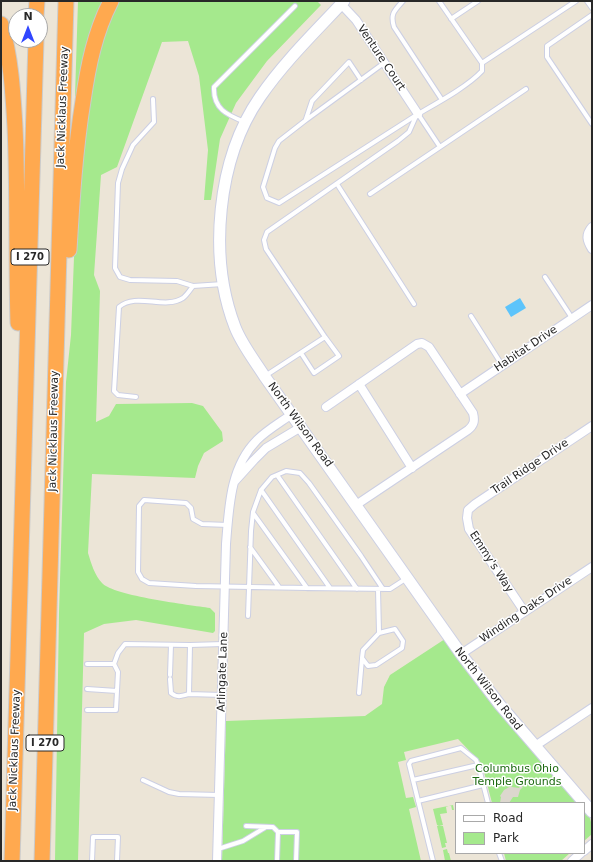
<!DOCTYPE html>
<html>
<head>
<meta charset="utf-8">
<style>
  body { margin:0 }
  #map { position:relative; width:593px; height:862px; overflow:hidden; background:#ece5d7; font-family:"DejaVu Sans",sans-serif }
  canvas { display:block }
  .frame { position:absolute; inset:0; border:2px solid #282828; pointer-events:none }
  .legend { position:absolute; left:455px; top:802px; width:130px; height:52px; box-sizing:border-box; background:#fff; border:1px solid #a9a9a9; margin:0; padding:5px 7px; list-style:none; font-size:12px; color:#282828 }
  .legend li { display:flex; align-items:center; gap:8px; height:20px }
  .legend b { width:20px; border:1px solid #a9a9a9 }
  .north { position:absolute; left:8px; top:8px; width:40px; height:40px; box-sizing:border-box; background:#fff; border:1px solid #a9a9a9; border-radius:50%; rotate:0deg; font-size:11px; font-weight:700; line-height:16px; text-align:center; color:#282828 }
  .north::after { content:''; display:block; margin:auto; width:14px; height:18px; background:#3147ff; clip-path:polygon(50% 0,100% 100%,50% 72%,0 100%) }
</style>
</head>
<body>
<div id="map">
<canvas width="593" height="862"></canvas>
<div class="frame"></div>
<ul class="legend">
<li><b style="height:5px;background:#fff"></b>Road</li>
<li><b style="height:11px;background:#a5e98d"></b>Park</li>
</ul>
<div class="north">N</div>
</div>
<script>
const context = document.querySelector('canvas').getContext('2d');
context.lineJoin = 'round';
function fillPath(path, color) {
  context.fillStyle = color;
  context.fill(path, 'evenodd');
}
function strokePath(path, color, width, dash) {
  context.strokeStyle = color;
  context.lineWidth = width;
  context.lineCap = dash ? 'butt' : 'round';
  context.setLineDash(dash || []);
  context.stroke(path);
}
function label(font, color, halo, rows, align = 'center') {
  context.font = font + ' "DejaVu Sans",sans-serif';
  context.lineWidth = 3;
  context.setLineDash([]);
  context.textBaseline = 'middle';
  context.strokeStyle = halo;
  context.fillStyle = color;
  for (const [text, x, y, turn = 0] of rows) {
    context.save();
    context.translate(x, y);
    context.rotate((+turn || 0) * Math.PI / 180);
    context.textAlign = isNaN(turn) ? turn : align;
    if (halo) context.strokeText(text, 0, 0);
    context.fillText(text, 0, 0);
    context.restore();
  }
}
fillPath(new Path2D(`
  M 78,1 L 106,1 L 79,97 L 75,96 Z
  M 118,1 L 317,1 L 321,5 L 267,61 L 236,103 L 220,139 L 211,200 L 204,200 L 208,150 L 199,76 L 188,41 L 162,42 L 117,167 L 101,175 L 94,275 L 100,291 L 96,422 L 109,416 L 116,404 L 192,403 L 203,406 L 222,432 L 223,441 L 204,453 L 198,466 L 195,478 L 92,474 L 88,553 C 91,563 95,576 102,583 C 114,596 190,605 210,608 L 215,613 L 215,631 L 213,633 L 136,620 L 104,624 L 84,633 L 78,861 L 55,861 L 59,613 L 66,382 L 71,335 L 75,231 L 81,157 L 96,56 L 116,5 Z
  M 445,639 L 579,803 L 492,803 L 482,764 L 458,739 L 404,752 L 406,760 L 398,762 L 406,798 L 413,797 L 416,807 L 409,809 L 421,861 L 222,861 L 226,721 L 365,716 L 382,704 L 384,687 L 390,675 Z
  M 451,805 L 446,807 L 447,813 L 440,814 L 443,825 L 437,825 L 433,809 L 453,805 L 454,810 L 452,810 Z
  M 584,809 C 591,817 592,823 592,834 L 584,841 Z
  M 439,825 L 443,826 L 447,843 L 445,843 L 446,847 L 442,848 L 437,826 Z
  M 447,849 L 448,853 L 449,853 L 451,861 L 445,861 L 443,850 Z
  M 504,853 L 570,853 L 561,861 L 506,861 Z`), '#a5e98d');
fillPath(new Path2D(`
  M 521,785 L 523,787 L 520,790 L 518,797 L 513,797 L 509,803 L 500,803 L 501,797 L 500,796 L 504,790 L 511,786 L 512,787 L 519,788 Z`), '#dcd7ce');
fillPath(new Path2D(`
  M 520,298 L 526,308 L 511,317 L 505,307 Z`), '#5dc4fb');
const lane = new Path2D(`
  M 403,1 C 394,11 390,14 394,27 L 442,100
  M 439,1 L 482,63
  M 587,1 L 592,8
  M 592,15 L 547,46 L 547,57 L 592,124
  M 451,19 L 478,1
  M 384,63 L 306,120 L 279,141 L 275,148 L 263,187 L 267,198 L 279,203 L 418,114 C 437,103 467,87 482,71 L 482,63 L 576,1
  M 153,99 L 154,122 L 133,145 L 122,169 L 118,183 L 115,268 L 120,277 L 130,280 L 177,281 L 193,286 L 223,284
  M 418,114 L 440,147 L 526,89
  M 306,119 L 312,101 L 349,62 L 361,80
  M 245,122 C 227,115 213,109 214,87 L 295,6
  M 337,184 L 414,304
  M 370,194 L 440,147
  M 545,277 L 572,318
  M 471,316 L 502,365
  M 301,353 L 314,373 L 339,356 L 325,337
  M 265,376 L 325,337 L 266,249 L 264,240 L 267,232 L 398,141 L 409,132 L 417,114
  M 136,397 L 118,395 L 114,391 L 119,307 C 137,292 164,310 183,298 C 187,295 190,290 193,286
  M 277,475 L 357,589
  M 261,490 L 330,588
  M 253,513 L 307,588
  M 228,525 L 202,524 L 193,519 L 191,508 L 186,503 L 144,500 L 139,506 L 138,572 L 142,579 L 149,583 L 196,586 L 307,588 L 390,589 L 407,578
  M 250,547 L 279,587
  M 378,589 L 379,633 L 363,650 L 362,658 L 368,666 L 376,665 L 402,648 L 403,641 L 395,629 L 379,633
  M 248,616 L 251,531 L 253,512 L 261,490 L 272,477 L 286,471 L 300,473 L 309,483 L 361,556 L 383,589
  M 190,645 L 189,694 L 222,695
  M 87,664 L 114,664 L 118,653 L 125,644 L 190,645 L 223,644
  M 170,675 L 171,645
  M 170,679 L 171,693 C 177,698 182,696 189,694
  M 87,689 L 117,691 L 118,672 L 114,664
  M 359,693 L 362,659
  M 87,710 L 116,710 L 117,691
  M 143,780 L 169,792 L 179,794 L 219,795
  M 413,780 L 478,765
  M 418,801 L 483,785
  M 246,826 L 273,827 L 278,832 L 277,861
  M 278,832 L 297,832 L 296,861
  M 218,849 L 243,841 L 266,827
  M 499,853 L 502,861
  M 92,861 L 93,837 L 118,837 L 117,861
  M 433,861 L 411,772 L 409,764 L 411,761 L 461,748 L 476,760 L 479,768 L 488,803`);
const street = new Path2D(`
  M 341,4 L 356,20 L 418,114
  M 592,227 C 585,235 587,241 592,249
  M 359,384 L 412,468
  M 460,394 L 592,305
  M 326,407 L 417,344 L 422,343 L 429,347 L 473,413 C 475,421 474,425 468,430 L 356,505
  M 235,481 L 254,460 L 266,448 L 301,427
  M 524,611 L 469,529 L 467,518 L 468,510 L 475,504 L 592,426
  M 461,654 L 592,567
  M 535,746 L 592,708
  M 584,851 L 592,844
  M 217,861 L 226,544 C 229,507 230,467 257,440 C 267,430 281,422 292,414
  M 572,861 L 581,853`);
const secondary = new Path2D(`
  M 344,1 C 315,32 284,62 260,97 C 217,159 208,257 235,327 C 242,345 255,361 265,377 L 461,654 L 500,705 L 592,812`);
const highway = new Path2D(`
  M 36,16 L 37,1
  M 1,24 C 11,57 13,93 15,127 C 18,192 16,258 18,323
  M 69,250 C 72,200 75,150 83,101 C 88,66 95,32 111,1
  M 12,861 L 36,40
  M 42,861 L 66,1`);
strokePath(lane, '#cccfe3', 6);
strokePath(street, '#cccfe3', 10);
strokePath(secondary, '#cccfe3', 13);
strokePath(highway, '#cbcbcb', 17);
strokePath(lane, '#fff', 4);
strokePath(street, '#fff', 8);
strokePath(secondary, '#fff', 11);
strokePath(highway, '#ffa94f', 15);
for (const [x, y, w] of [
  [30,257,38],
  [45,743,38]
]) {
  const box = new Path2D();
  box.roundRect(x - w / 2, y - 8, w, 16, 3);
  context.fillStyle = '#fff';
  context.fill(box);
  strokePath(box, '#282828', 1);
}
label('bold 10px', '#282828', null, [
  ["I 270",30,257],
  ["I 270",45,743]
]);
label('11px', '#282828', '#fff', [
  ["Venture Court",381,58,56],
  ["Jack Nicklaus Freeway",63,107,-88],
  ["Habitat Drive",526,349,-34],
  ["North Wilson Road",300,425,54],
  ["Jack Nicklaus Freeway",54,431,-89],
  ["Trail Ridge Drive",530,467,-34],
  ["Emmy's Way",491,562,57],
  ["Winding Oaks Drive",526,610,-34],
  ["Arlingate Lane",223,672,-88],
  ["North Wilson Road",488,689,52],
  ["Jack Nicklaus Freeway",15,750,-88]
]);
label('11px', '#1d6a12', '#fff', [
  ["Columbus Ohio",517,769],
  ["Temple Grounds",517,782]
]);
</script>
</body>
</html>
